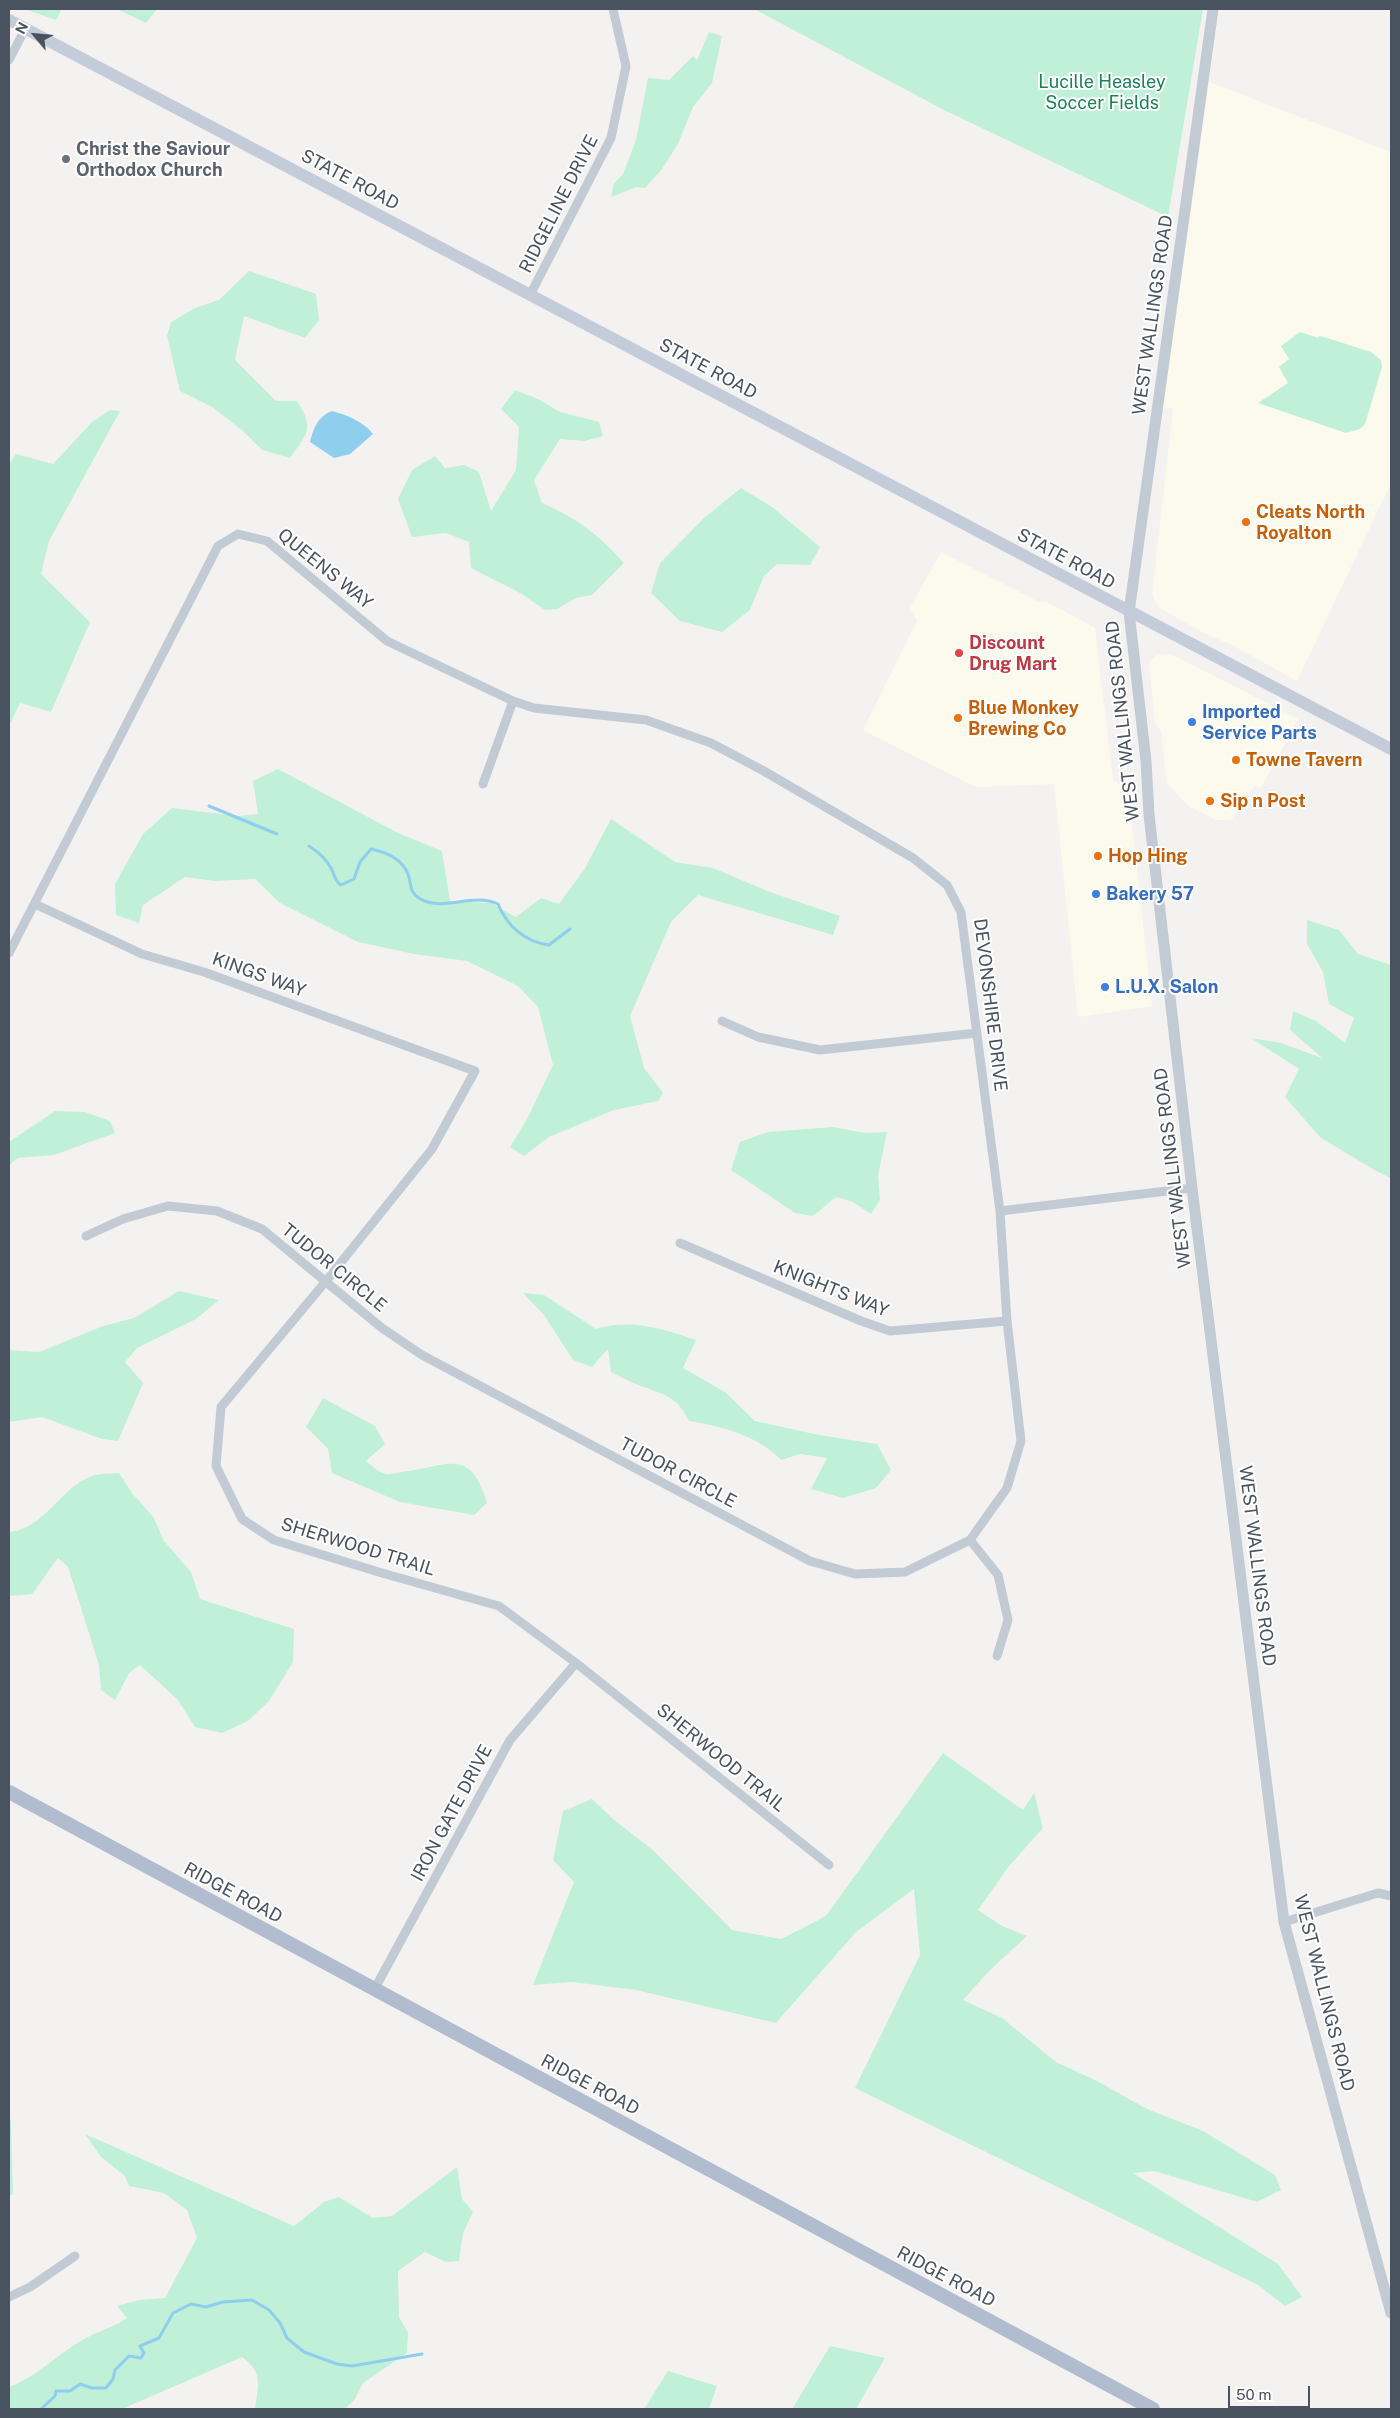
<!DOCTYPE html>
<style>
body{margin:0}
#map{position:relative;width:1400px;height:2418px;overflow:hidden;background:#f4f2f1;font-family:"Public Sans",sans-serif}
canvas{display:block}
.frame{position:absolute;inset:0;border:10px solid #49525f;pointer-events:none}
.north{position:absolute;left:10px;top:10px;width:50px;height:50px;-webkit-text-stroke:4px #fff;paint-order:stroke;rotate:298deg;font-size:14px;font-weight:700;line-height:20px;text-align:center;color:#49525f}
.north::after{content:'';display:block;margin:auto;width:18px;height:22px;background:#49525f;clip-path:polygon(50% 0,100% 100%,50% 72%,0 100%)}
.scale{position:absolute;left:1228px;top:2386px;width:82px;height:22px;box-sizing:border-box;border:2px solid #49525f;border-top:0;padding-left:6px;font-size:15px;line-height:18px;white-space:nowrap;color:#49525f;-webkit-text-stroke:4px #fff;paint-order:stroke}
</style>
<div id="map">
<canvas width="1400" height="2418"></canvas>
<div class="frame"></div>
<div class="north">N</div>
<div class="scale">50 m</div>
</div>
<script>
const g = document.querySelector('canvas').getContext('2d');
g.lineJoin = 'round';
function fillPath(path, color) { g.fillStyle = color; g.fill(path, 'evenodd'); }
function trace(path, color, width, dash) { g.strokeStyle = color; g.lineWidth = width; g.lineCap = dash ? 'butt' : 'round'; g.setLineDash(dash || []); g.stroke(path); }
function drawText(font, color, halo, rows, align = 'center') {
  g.font = font + ' "Public Sans",sans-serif'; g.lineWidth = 4; g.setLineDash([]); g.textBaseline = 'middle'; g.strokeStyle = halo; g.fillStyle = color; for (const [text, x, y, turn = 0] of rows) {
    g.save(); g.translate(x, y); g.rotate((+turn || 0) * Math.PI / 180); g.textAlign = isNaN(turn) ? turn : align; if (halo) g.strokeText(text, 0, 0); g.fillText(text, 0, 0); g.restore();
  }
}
fillPath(new Path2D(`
 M1209 82 1391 152V483L1297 681 1232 645 1204 633 1158 607 1152 593 1173 408 1163 409Z
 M941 552 1037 601 1047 602 1095 628 1113 781 1128 788 1152 1006 1078 1017 1054 784 976 787 863 730 917 621 910 608Z
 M1164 654 1175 656 1298 719 1261 788 1254 786 1231 820H1216L1189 806 1167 783 1161 731 1155 723 1149 663 1155 656Z`), '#fcfaec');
fillPath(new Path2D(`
 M25 9H62L56 20Z
 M117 9H157L146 23Z
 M754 9H1203L1168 217 944 110Z
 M709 32 722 36 712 83 693 107 678 144 662 169 645 188 637 187 611 197 614 183 623 174 636 140 648 78 669 80 693 56 697 60Z
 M249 271 316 294 319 320 305 338 244 316 235 360 276 401H297C315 429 307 434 290 458L262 450 243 431 212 407 180 391 167 336 171 322 195 308 219 300Z
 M1300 332 1318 338 1319 336 1324 337 1371 352 1381 360 1382 367 1365 424 1360 429 1346 433 1258 403 1288 383 1279 367 1289 359 1281 346Z
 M515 390 538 399 560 412 599 422 603 436 584 441 560 439 534 480 542 503C577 518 599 535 624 563L592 595 576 598 557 609 545 610 520 593 471 568 469 542 446 533 412 537 398 499 412 470 435 456 445 468 464 465 479 472 491 511 516 470 519 427 501 409Z
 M110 410 120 411 49 541 41 574 90 622 51 712 20 703 9 726V464L16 454 53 464 92 422Z
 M741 488 772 507 820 547 810 565 777 564 764 576 750 610 722 632 680 621 651 593 660 563 704 518Z
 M278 769 398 833 442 851 450 901 491 903 516 917 541 898 559 904 584 870 611 819 675 862 713 868 770 892 840 916 833 935 698 895 671 922 630 1016 644 1068 663 1093 658 1101 614 1110 549 1137 524 1156 510 1147 526 1121 553 1065 538 1007 518 986 467 961 414 954 358 942 280 903 255 879 215 881 185 877 143 905 139 923 116 915 115 884 143 834 172 808 238 816 258 814 253 781Z
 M1307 920 1339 930 1358 954 1391 965V1178L1376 1171 1321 1138 1285 1097 1299 1069 1251 1038 1281 1043 1322 1058 1290 1030 1293 1011 1316 1021 1345 1043 1354 1018 1329 1004 1323 972 1307 944Z
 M55 1111 85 1112 110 1121 115 1133 54 1155 18 1158 9 1165V1142Z
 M833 1127 865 1133 887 1132 878 1176 880 1200 871 1214 853 1202 836 1197 813 1216 795 1213 731 1170 740 1142 768 1132Z
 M179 1291 219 1300 196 1319 137 1348 125 1362 143 1383 118 1441 102 1439 42 1417 9 1422V1350L39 1352 103 1326 134 1318Z
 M523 1293 544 1295 596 1329C629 1318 664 1329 696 1340L683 1368 725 1392 755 1421 819 1435 877 1444 891 1470 876 1488 843 1498 811 1489 827 1458 800 1454 781 1460C759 1436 721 1426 689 1421 675 1393 662 1395 636 1384 628 1381 619 1376 611 1372L608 1349 592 1367 573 1360 544 1315Z
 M323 1398 375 1426 385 1444 366 1461C371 1465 379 1473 386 1474 390 1475 397 1473 401 1472 445 1468 470 1444 487 1503L474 1515 400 1502 332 1473 328 1449 306 1427Z
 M119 1473 132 1493 154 1518 164 1541 191 1572 200 1599 294 1629 293 1662 269 1701 248 1721 222 1733 195 1727 178 1700 140 1665 129 1673 115 1700 101 1690 99 1665 68 1567 58 1558 32 1594 9 1596V1532C45 1529 60 1487 92 1476 100 1473 111 1474 119 1473Z
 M943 1753 1023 1810 1034 1793 1043 1828 1009 1866 978 1910 1002 1926 1027 1936 990 1970 963 2000 1002 2018 1056 2062 1097 2081 1147 2109 1203 2131 1275 2175 1281 2190 1257 2202 1154 2171 1133 2173 1278 2264 1302 2297 1285 2306 1258 2285 855 2088 920 1955 914 1889 856 1932 776 2023 636 1990 572 1982 533 1985 574 1882 553 1860 563 1811 592 1799 613 1819 654 1851 732 1930 781 1939 826 1916Z
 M9 2118 11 2121 13 2194 9 2196Z
 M85 2134 294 2226 324 2202 339 2197 373 2218 392 2216 457 2167 462 2199 473 2212 463 2233 459 2261 446 2262 425 2252 398 2271 399 2317 408 2333 407 2353 363 2383 355 2399 345 2409H255C258 2386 264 2373 242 2357L122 2409H9V2387C39 2376 60 2351 88 2337 102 2330 114 2327 127 2318L117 2306 139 2300 165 2298 197 2238 187 2210 164 2193 129 2186 125 2176 101 2157Z
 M830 2346 885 2358 856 2409H792Z
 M668 2371 717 2386 709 2409H644Z`), '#c1f0d8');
fillPath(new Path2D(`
 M332 411C347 415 364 422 373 434L350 454 334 458 310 442C313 429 318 416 332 411Z`), '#8fceec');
trace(new Path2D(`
 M209 806 277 834
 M309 846C317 851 326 859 331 868 335 875 334 880 341 885L354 879 360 862 371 849C386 852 402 859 408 874 412 884 408 891 419 898 441 913 472 892 498 904 507 926 525 942 549 945L570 929
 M41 2409 55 2396 56 2391H70L80 2384 92 2388H106L113 2379 115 2370 129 2356 141 2358 144 2353 140 2346 159 2338 173 2313 191 2304 206 2307 223 2302 252 2300 269 2310 280 2323 287 2338 304 2352 337 2364 352 2366 422 2354`), '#8fceec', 3);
trace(new Path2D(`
 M9 60 25 29
 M530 295 611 138 626 66 613 9
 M483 784 513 701
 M35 904 142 954 204 972 475 1071 432 1149 326 1281 221 1407 216 1466 242 1519 274 1540 382 1573 499 1606 576 1663 829 1865
 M9 953 218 546 238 534 267 541 387 641 513 701 534 708 646 720 711 743 762 770 913 858 947 885 961 912 1000 1211 1007 1321 1021 1441 1007 1488 970 1540 905 1572 855 1574 810 1561 422 1355 382 1328 262 1229 217 1211 168 1206 123 1219 86 1236
 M722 1021 758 1037 820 1050 977 1033
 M1000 1211 1192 1188
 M680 1243 861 1321 890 1331 1007 1321
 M970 1540 998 1575 1008 1620 997 1656
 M1284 1922 1378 1893 1391 1896
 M374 1990 510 1740 576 1663
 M9 2297 30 2287 75 2256`), '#c2cad3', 9);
trace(new Path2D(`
 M1213 9 1129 612 1146 761 1149 815 1192 1188 1284 1922 1391 2313`), '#c2cad3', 11);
trace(new Path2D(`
 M9 20 1391 749`), '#c4ccd9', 12);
trace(new Path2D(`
 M9 1792 1153 2409`), '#b1bdcf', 14);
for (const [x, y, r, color] of [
 [66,159,5,"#6b7280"],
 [1246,522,5,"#e8710a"],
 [959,653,5,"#e0444e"],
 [958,718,5,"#e8710a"],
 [1192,722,5,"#3f7fe0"],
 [1236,760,5,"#e8710a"],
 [1210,801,5,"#e8710a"],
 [1098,856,5,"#e8710a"],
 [1096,894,5,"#3f7fe0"],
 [1105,987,5,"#3f7fe0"]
]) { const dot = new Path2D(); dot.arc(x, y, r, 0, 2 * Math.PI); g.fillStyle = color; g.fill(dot); trace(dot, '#fff', 2); }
drawText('18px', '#188259', '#fff', [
 ["Lucille Heasley",1102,82],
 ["Soccer Fields",1102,103]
]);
drawText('bold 18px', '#5b616d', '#fff', [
 ["Christ the Saviour",76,149],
 ["Orthodox Church",76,170]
], 'left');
drawText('18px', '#49525f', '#fff', [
 ["STATE ROAD",350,180,28],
 ["RIDGELINE DRIVE",559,204,-63],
 ["WEST WALLINGS ROAD",1153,315,-82],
 ["STATE ROAD",708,369,28],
 ["STATE ROAD",1066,559,28],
 ["QUEENS WAY",325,569,39],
 ["WEST WALLINGS ROAD",1123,721,-96],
 ["KINGS WAY",259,975,20],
 ["DEVONSHIRE DRIVE",990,1005,83],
 ["WEST WALLINGS ROAD",1173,1168,-97],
 ["TUDOR CIRCLE",334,1268,39],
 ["KNIGHTS WAY",831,1289,22],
 ["TUDOR CIRCLE",678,1473,28],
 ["SHERWOOD TRAIL",358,1547,17],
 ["WEST WALLINGS ROAD",1257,1566,83],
 ["SHERWOOD TRAIL",721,1758,39],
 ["IRON GATE DRIVE",452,1813,-62],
 ["RIDGE ROAD",233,1893,28],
 ["WEST WALLINGS ROAD",1324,1993,76],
 ["RIDGE ROAD",590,2085,28],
 ["RIDGE ROAD",946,2277,28]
]);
drawText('bold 18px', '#c56008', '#fff', [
 ["Cleats North",1256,512],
 ["Royalton",1256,533],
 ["Blue Monkey",968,708],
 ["Brewing Co",968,729],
 ["Towne Tavern",1246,760],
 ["Sip n Post",1220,801],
 ["Hop Hing",1108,856]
], 'left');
drawText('bold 18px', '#be3a42', '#fff', [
 ["Discount",969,643],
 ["Drug Mart",969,664]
], 'left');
drawText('bold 18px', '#366cbe', '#fff', [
 ["Imported",1202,712],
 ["Service Parts",1202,733],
 ["Bakery 57",1106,894],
 ["L.U.X. Salon",1115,987]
], 'left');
</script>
